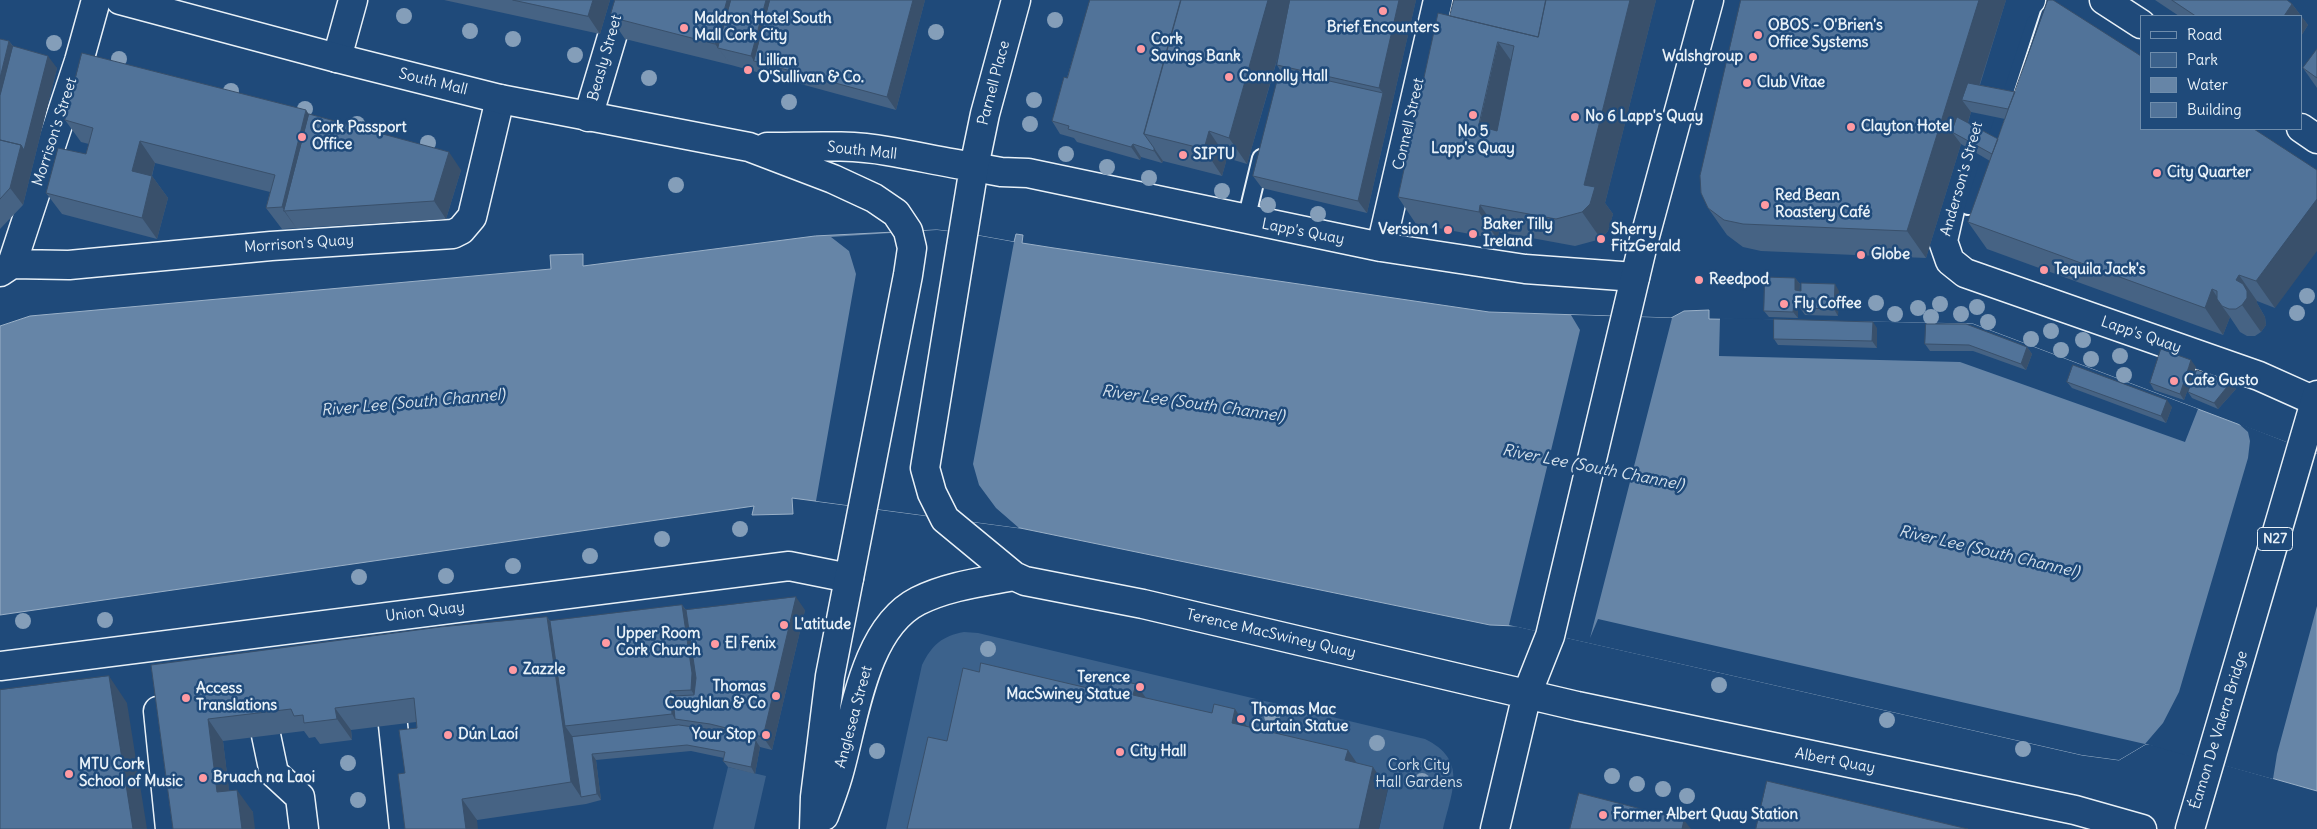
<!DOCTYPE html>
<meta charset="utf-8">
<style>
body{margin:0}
#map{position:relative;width:2317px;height:829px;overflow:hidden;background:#1f4a7a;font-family:Delius,sans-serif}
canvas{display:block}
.legend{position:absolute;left:2140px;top:15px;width:162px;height:115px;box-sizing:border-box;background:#1f4a7a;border:1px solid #6f8dac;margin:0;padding:6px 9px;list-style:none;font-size:15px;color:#e8f1f8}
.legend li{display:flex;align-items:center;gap:10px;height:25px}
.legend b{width:25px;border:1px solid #6f8dac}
</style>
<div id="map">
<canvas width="2317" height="829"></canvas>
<ul class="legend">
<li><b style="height:6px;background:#1f4a7a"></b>Road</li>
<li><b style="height:14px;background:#3c628c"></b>Park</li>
<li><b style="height:14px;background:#6685a7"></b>Water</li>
<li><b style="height:14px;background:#517399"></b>Building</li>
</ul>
</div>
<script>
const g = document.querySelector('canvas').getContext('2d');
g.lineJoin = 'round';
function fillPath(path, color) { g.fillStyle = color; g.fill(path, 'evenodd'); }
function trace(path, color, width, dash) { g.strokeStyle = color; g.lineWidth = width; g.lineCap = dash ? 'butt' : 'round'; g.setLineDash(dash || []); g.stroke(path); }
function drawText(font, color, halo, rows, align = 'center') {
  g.font = font + ' Delius,sans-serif'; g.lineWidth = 5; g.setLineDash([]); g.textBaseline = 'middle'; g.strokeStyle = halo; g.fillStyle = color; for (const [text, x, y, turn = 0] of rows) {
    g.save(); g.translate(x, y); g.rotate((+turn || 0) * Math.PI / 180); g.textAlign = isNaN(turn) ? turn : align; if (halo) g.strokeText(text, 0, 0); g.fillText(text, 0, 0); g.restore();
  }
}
fillPath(new Path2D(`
 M964 632 978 633 1425 739C1468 760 1452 791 1443 829H1379L1388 789 926 829H886L922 665C932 645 942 636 964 632Z
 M728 767 766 776 754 829H713Z`), '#3c628c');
const water = new Path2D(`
 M937 230 964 233 1014 242 1016 234 1023 235 1022 243 1054 248 1489 312 1671 318 1684 311 1709 310V319L1973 324 2317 454V791L2155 745 2146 744 2119 760 2082 755 1516 626 1490 625 1020 528 792 498 793 514 752 515 754 506 0 615V326L30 316 551 269 550 255 583 254V266L815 236Z`);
fillPath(water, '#6685a7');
trace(water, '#9ab0c7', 1);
fillPath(new Path2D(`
 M937 230 964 233 1014 242 973 464 979 485 996 508 1019 528 816 501 856 274 849 251 831 237Z
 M1571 315 1672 318 1590 638 1598 619 2145 744 2163 723 2179 692 2248 458 2250 441 2248 432 2238 423 2317 454V606L2277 754 2273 779 2146 744 2119 760 2082 755 1509 625 1580 330Z
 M1720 318 1973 324 2198 409 2185 442 1960 362 1719 356Z`), '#1f4a7a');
const lane = new Path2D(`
 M1968 206 2035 0
 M1246 220 1261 158`);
const street = new Path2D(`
 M2031 0 2016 9 1952 201 1943 241 1950 261 1965 273 2259 376 2315 401
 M2104 0 2141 24
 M337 58 353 0
 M588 117 623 0
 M2301 128 2317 139
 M974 167 1001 172 1028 173 1381 247 1525 269 1635 277
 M1381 247 1438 0
 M12 264 79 61 96 0
 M0 272 12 264 69 265 271 246 453 234 461 230 472 217 500 99
 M0 666 789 566 849 578
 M158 711 170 829
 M393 725 404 829
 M266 735 274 773 300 797 304 829`);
const secondary = new Path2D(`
 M120 0 337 58 500 99 749 147 833 179 874 198 896 213 908 231 912 248 908 275 830 676 815 797 814 829
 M1016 0 985 114 974 167 925 468 932 493 945 519 1014 576 1025 581 1143 604 1577 706 2075 810 2142 829
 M767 147C806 147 848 144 887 151 916 156 944 162 974 167
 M824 816C829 803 834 790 838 776 854 722 863 629 918 601 948 586 982 582 1014 576
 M1495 829 1527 694 1550 636 1644 240 1709 0`);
const highway = new Path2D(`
 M2190 829 2317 395`);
trace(lane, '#e8f1f8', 20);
trace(street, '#e8f1f8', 31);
trace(secondary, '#e8f1f8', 31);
trace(highway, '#e8f1f8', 31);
trace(lane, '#1f4a7a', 16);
trace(street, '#1f4a7a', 28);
trace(secondary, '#1f4a7a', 28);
trace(highway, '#1f4a7a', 28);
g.fillStyle = '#849eb9';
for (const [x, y] of [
 [404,16],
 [1055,20],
 [470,31],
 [936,32],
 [513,39],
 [54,43],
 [575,55],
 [119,59],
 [649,78],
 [231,91],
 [1034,100],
 [789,102],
 [305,109],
 [357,124],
 [1030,124],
 [428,143],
 [1066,154],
 [1107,167],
 [1149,178],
 [676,185],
 [1222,191],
 [1268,205],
 [1318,214],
 [2307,296],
 [1876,303],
 [1940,304],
 [1977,307],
 [1918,308],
 [2297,313],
 [1895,314],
 [1961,314],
 [1931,317],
 [1988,322],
 [2051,331],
 [2031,339],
 [2083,340],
 [2061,350],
 [2120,356],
 [2091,359],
 [2124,375],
 [740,529],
 [662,539],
 [590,556],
 [513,566],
 [446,576],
 [359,577],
 [105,620],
 [23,621],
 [988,649],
 [1719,685],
 [1272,716],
 [1887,720],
 [1377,743],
 [2023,749],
 [877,751],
 [348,763],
 [1612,776],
 [1422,781],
 [1637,784],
 [1663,789],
 [1687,796],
 [358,800]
]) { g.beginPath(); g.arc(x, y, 8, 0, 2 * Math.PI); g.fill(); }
fillPath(new Path2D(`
 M444 0H610L600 34Z
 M727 0H925L896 110 731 65 625 39 610 17Z
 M1416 0 1367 213 1262 188 1253 176 1280 70 1277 65 1280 50 1247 164 1227 158 1222 176 1163 161 1162 163 1141 157 1140 160 1077 142 1074 138 1060 134 1052 121 1067 78Z
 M1656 0 1605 203 1613 214 1608 231 1601 239 1575 246 1499 232 1497 239 1416 224 1398 197 1450 16Z
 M2006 0 1980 85 2015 92 2254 129 2275 308 2257 301V303L2265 317 2266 325 2261 332 2255 336H2247L2240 332 2230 317 2223 335 1987 249 1968 222 1990 161 1961 144 1926 258 1761 251 1743 247 1727 235 1708 208ZM1971 112 2005 119 1998 139 1968 123Z
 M2155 0H2287L2292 4 2308 25 2301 36V16H2179Z
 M0 39 9 41 13 46 57 68 23 205 0 229Z
 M2317 49V88L2303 68Z
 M309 114 461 170 446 219 282 229 266 208 270 192 155 163 152 176 168 198 157 239 62 214 46 193 86 154 89 144 81 142 65 120Z
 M1795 278 1800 284 1799 291H1839L1838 316 1805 315 1800 308H1798V318L1769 317 1764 311Z
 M1966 324 2027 347 2032 354 2026 370 1973 351H1930L1925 344Z
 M1877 328V348L1778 345 1774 339Z
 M2196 367 2184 400 2154 390 2150 383Z
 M2067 382 2172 407 2166 423 2072 388Z
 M2231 382 2236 389 2218 409 2192 398 2188 392Z
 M682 605 686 610H805L772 750 760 747 755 774 728 767 723 761 724 758 691 751 596 760 601 800 586 804 477 820 405 773 417 728 416 722 351 730 352 740 320 744 315 737 309 738 304 731 223 741 229 791 253 812 173 829 151 665 547 617 550 621Z`), '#466384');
fillPath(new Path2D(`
 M593 0H610L600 34 588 16Z
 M727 0H731L743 18 718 48 731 65 715 44Z
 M766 0H782L754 61 751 56Z
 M913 0H925L896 110 887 97Z
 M1268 0H1294L1247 164 1229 138Z
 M1399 0H1416L1367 213 1358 201 1383 93 1379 88Z
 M1630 0H1656L1605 203 1613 214 1608 231 1601 239 1582 212 1584 185Z
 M1979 0H2006L1974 102 1962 100 1971 112 1963 138 1952 132 1961 144 1926 258 1907 231Z
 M2292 4 2308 25 2301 36V16H2284Z
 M9 41 22 59 0 143V78Z
 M1498 42 1517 69 1498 153 1479 126Z
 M48 56 57 68 23 205 10 188 21 145Z
 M306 110 321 132 284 211 297 229 282 207Z
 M1209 131 1227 158 1222 176 1204 149Z
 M140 141 155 163 147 193 132 171Z
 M1133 144 1141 157 1140 160 1131 147Z
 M1154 148 1163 161 1162 163 1154 151Z
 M449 152 461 170 446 219 434 201Z
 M152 176 168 198 157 239 142 218Z
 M2317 199V251L2275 308 2256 281Z
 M1480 205 1499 232 1497 239 1479 212Z
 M2239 275 2257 301V303L2265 317 2266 325 2261 332 2242 305 2236 280Z
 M1795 278 1800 284 1799 297 1795 290Z
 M1835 284 1839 291 1838 316 1834 309Z
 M2212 289 2223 306 2217 299 2230 317 2223 335 2205 308Z
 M1794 302 1798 308V318L1793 312Z
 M1873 322 1877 328V348L1872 341Z
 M2027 347 2032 354 2026 370 2021 364Z
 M2191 360 2196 367 2184 400 2180 394Z
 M2231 382 2236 389 2218 409 2214 403Z
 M2167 400 2172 407 2166 423 2161 416Z
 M796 597 805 610 772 750 763 737Z
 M682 605 694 622 703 708 691 690Z
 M547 617 562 638 565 726 577 743 581 797 571 782Z
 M109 676 127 703 147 829H133Z
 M1136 684 1151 705 1133 695Z
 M670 691 682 709 675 719 672 714Z
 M335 708 351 730 352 740 337 719Z
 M1235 709 1250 731 1232 723Z
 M208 719 223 741 232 814 217 792Z
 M756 741 760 747 755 774 751 767Z
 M1348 750 1363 772 1345 760Z
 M592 754 596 760 601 800 597 794Z
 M1373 767 1388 789 1379 829H1359Z
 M237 790 253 812 255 829H242Z
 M462 799 477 820 478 829H466Z
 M1684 820 1691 829H1682Z`), '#39506b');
const building = new Path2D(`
 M513 0H593L588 16Z
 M615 0H727L715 44 610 17Z
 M731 0H766L751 56 718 48Z
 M770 0H913L887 97 754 61Z
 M1090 0H1181L1144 134 1154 148V151L1133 144 1131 147 1068 129 1069 126 1052 121 1064 77 1067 78Z
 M1181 0H1268L1229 138 1209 131 1204 149 1144 134Z
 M1290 0H1399L1379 88 1277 65Z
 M1454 0H1546L1538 37 1450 16Z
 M1546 0H1630L1584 185 1595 187 1590 204 1582 212 1556 219 1480 205 1479 212 1398 197 1438 13 1538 37ZM1498 42 1514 46 1497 131 1479 126Z
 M1741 0H1979L1907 231 1743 224 1724 220 1708 208 1701 193 1700 176Z
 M2048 0H2053L2141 56V129H2254L2317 170V199L2256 281 2239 275 2236 280 2243 284 2247 291V298L2242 305 2236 309H2229L2222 306 2217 299V291L2212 289 2205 308 1968 222Z
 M2172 0H2287L2292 4 2284 16H2196Z
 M0 39 9 41 0 78Z
 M13 46 48 56 24 150 21 145 0 140V96Z
 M2317 49V78L2303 68Z
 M82 53 306 110 282 207 266 208 275 175 140 141 132 171 152 176 142 218 46 193 58 148 86 154 93 128 65 120Z
 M1280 70 1383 93 1358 201 1253 176Z
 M1968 83 2015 92 2008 109 1962 100Z
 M309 114 449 152 434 201 284 211Z
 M1957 117 1998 139 1992 154 1952 132Z
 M0 140 21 145 10 188 0 199Z
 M1765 277 1795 278V290L1801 291V283L1835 284 1834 309 1800 308V302H1794L1793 312 1764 311Z
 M1774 319 1873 322 1872 341 1774 339Z
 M1926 324H1966L2027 347 2021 364 1969 345 1925 344Z
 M2161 349 2191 360 2180 394 2150 383Z
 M2073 365 2167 400 2161 416 2067 382Z
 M2197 370 2231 382 2214 403 2188 392Z
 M796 597 763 737 710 724 675 719 673 696 694 695 696 678 686 610Z
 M682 605 692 673 691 690 670 691 672 714 565 726 550 621Z
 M547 617 571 782 462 799 466 829H405L398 774 405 773 399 730 417 728 414 698 335 708 337 719 304 723 303 715 294 716 291 709 208 719 217 792 237 790 242 829H173L151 665 440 627Z
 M981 663 1109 693 1113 679 1136 684 1133 695 1212 713 1214 704 1235 709 1232 723 1348 750 1345 760 1373 767 1359 829H907L928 737 947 741 963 668 979 672Z
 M109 676 133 829H0V690Z
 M679 725 714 730 756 741 751 767 723 761 725 752 687 745 592 754 597 794 581 797 572 737Z
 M1767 781 1968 829H1756Z
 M1579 793 1684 820 1682 829H1570Z`);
fillPath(building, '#517399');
trace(building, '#39506b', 1);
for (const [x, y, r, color] of [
 [1383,11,5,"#ff9aa2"],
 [684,28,5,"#ff9aa2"],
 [1758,35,5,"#ff9aa2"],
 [1141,49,5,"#ff9aa2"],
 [1753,57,5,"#ff9aa2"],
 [748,70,5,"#ff9aa2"],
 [1229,77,5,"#ff9aa2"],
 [1747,83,5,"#ff9aa2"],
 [1473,115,5,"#ff9aa2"],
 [1575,117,5,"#ff9aa2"],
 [1851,127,5,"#ff9aa2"],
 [302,137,5,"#ff9aa2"],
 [1183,155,5,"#ff9aa2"],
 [2157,173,5,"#ff9aa2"],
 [1765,205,5,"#ff9aa2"],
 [1448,230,5,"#ff9aa2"],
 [1473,234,5,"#ff9aa2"],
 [1601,239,5,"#ff9aa2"],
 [1861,255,5,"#ff9aa2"],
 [2044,270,5,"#ff9aa2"],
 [1699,280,5,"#ff9aa2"],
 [1784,304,5,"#ff9aa2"],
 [2174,381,5,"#ff9aa2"],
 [784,625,5,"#ff9aa2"],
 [606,643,5,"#ff9aa2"],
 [715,644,5,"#ff9aa2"],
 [513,670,5,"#ff9aa2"],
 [1140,687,5,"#ff9aa2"],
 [776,696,5,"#ff9aa2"],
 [186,698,5,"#ff9aa2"],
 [1241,719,5,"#ff9aa2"],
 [448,735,5,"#ff9aa2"],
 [766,735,5,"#ff9aa2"],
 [1120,752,5,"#ff9aa2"],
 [69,774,5,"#ff9aa2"],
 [203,778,5,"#ff9aa2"],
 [1603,815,5,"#ff9aa2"]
]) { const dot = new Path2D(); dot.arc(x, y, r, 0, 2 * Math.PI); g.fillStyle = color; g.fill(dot); trace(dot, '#1f4a7a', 2); }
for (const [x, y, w] of [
 [2275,539,35]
]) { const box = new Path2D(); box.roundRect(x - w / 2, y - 11.5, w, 23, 4); g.fillStyle = '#1f4a7a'; g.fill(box); trace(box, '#e8f1f8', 1); }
drawText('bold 14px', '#e8f1f8', null, [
 ["N27",2275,539]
]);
drawText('bold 15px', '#e8f1f8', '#1f4a7a', [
 ["Maldron Hotel South",694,19],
 ["Mall Cork City",694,36],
 ["OBOS - O'Brien's",1768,26],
 ["Office Systems",1768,43],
 ["Brief Encounters",1383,28,"center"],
 ["Cork",1151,40],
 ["Savings Bank",1151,57],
 ["Walshgroup",1743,57,"right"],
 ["Lillian",758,61],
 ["O'Sullivan & Co.",758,78],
 ["Connolly Hall",1239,77],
 ["Club Vitae",1757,83],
 ["No 6 Lapp's Quay",1585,117],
 ["Clayton Hotel",1861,127],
 ["Cork Passport",312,128],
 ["Office",312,145],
 ["No 5",1473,132,"center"],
 ["Lapp's Quay",1473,149,"center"],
 ["SIPTU",1193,155],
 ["City Quarter",2167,173],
 ["Red Bean",1775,196],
 ["Roastery Café",1775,213],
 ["Baker Tilly",1483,225],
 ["Ireland",1483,242],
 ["Version 1",1438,230,"right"],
 ["Sherry",1611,230],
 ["FitzGerald",1611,247],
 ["Globe",1871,255],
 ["Tequila Jack's",2054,270],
 ["Reedpod",1709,280],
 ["Fly Coffee",1794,304],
 ["Cafe Gusto",2184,381],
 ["L'atitude",794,625],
 ["Upper Room",616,634],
 ["Cork Church",616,651],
 ["El Fenix",725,644],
 ["Zazzle",523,670],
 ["Terence",1130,678,"right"],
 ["MacSwiney Statue",1130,695,"right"],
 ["Thomas",766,687,"right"],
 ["Coughlan & Co",766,704,"right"],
 ["Access",196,689],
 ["Translations",196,706],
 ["Thomas Mac",1251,710],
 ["Curtain Statue",1251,727],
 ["Dún Laoí",458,735],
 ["Your Stop",756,735,"right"],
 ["City Hall",1130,752],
 ["MTU Cork",79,765],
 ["School of Music",79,782],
 ["Bruach na Laoi",213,778],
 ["Former Albert Quay Station",1613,815]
], 'left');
drawText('15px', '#e8f1f8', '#1f4a7a', [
 ["Beasly Street",605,58,-74],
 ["South Mall",433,82,14],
 ["Parnell Place",994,83,-75],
 ["Connell Street",1409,124,-77],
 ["Morrison's Street",55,132,-72],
 ["South Mall",862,151,6],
 ["Anderson's Street",1962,179,-74],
 ["Lapp's Quay",1303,232,11],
 ["Morrison's Quay",299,244,-4],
 ["Lapp's Quay",2141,335,19],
 ["Union Quay",425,612,-7],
 ["Terence MacSwiney Quay",1271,634,13],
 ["Anglesea Street",854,717,-75],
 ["Éamon De Valera Bridge",2219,730,-73],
 ["Albert Quay",1835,761,11]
]);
drawText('15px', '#d7e3ed', '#1f4a7a', [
 ["Cork City",1419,766],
 ["Hall Gardens",1419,783]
]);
drawText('italic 16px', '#d4e1ec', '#1f4a7a', [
 ["River Lee (South Channel)",413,403,-5],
 ["River Lee (South Channel)",1193,404,8],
 ["River Lee (South Channel)",1593,468,11],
 ["River Lee (South Channel)",1989,552,13]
]);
</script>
